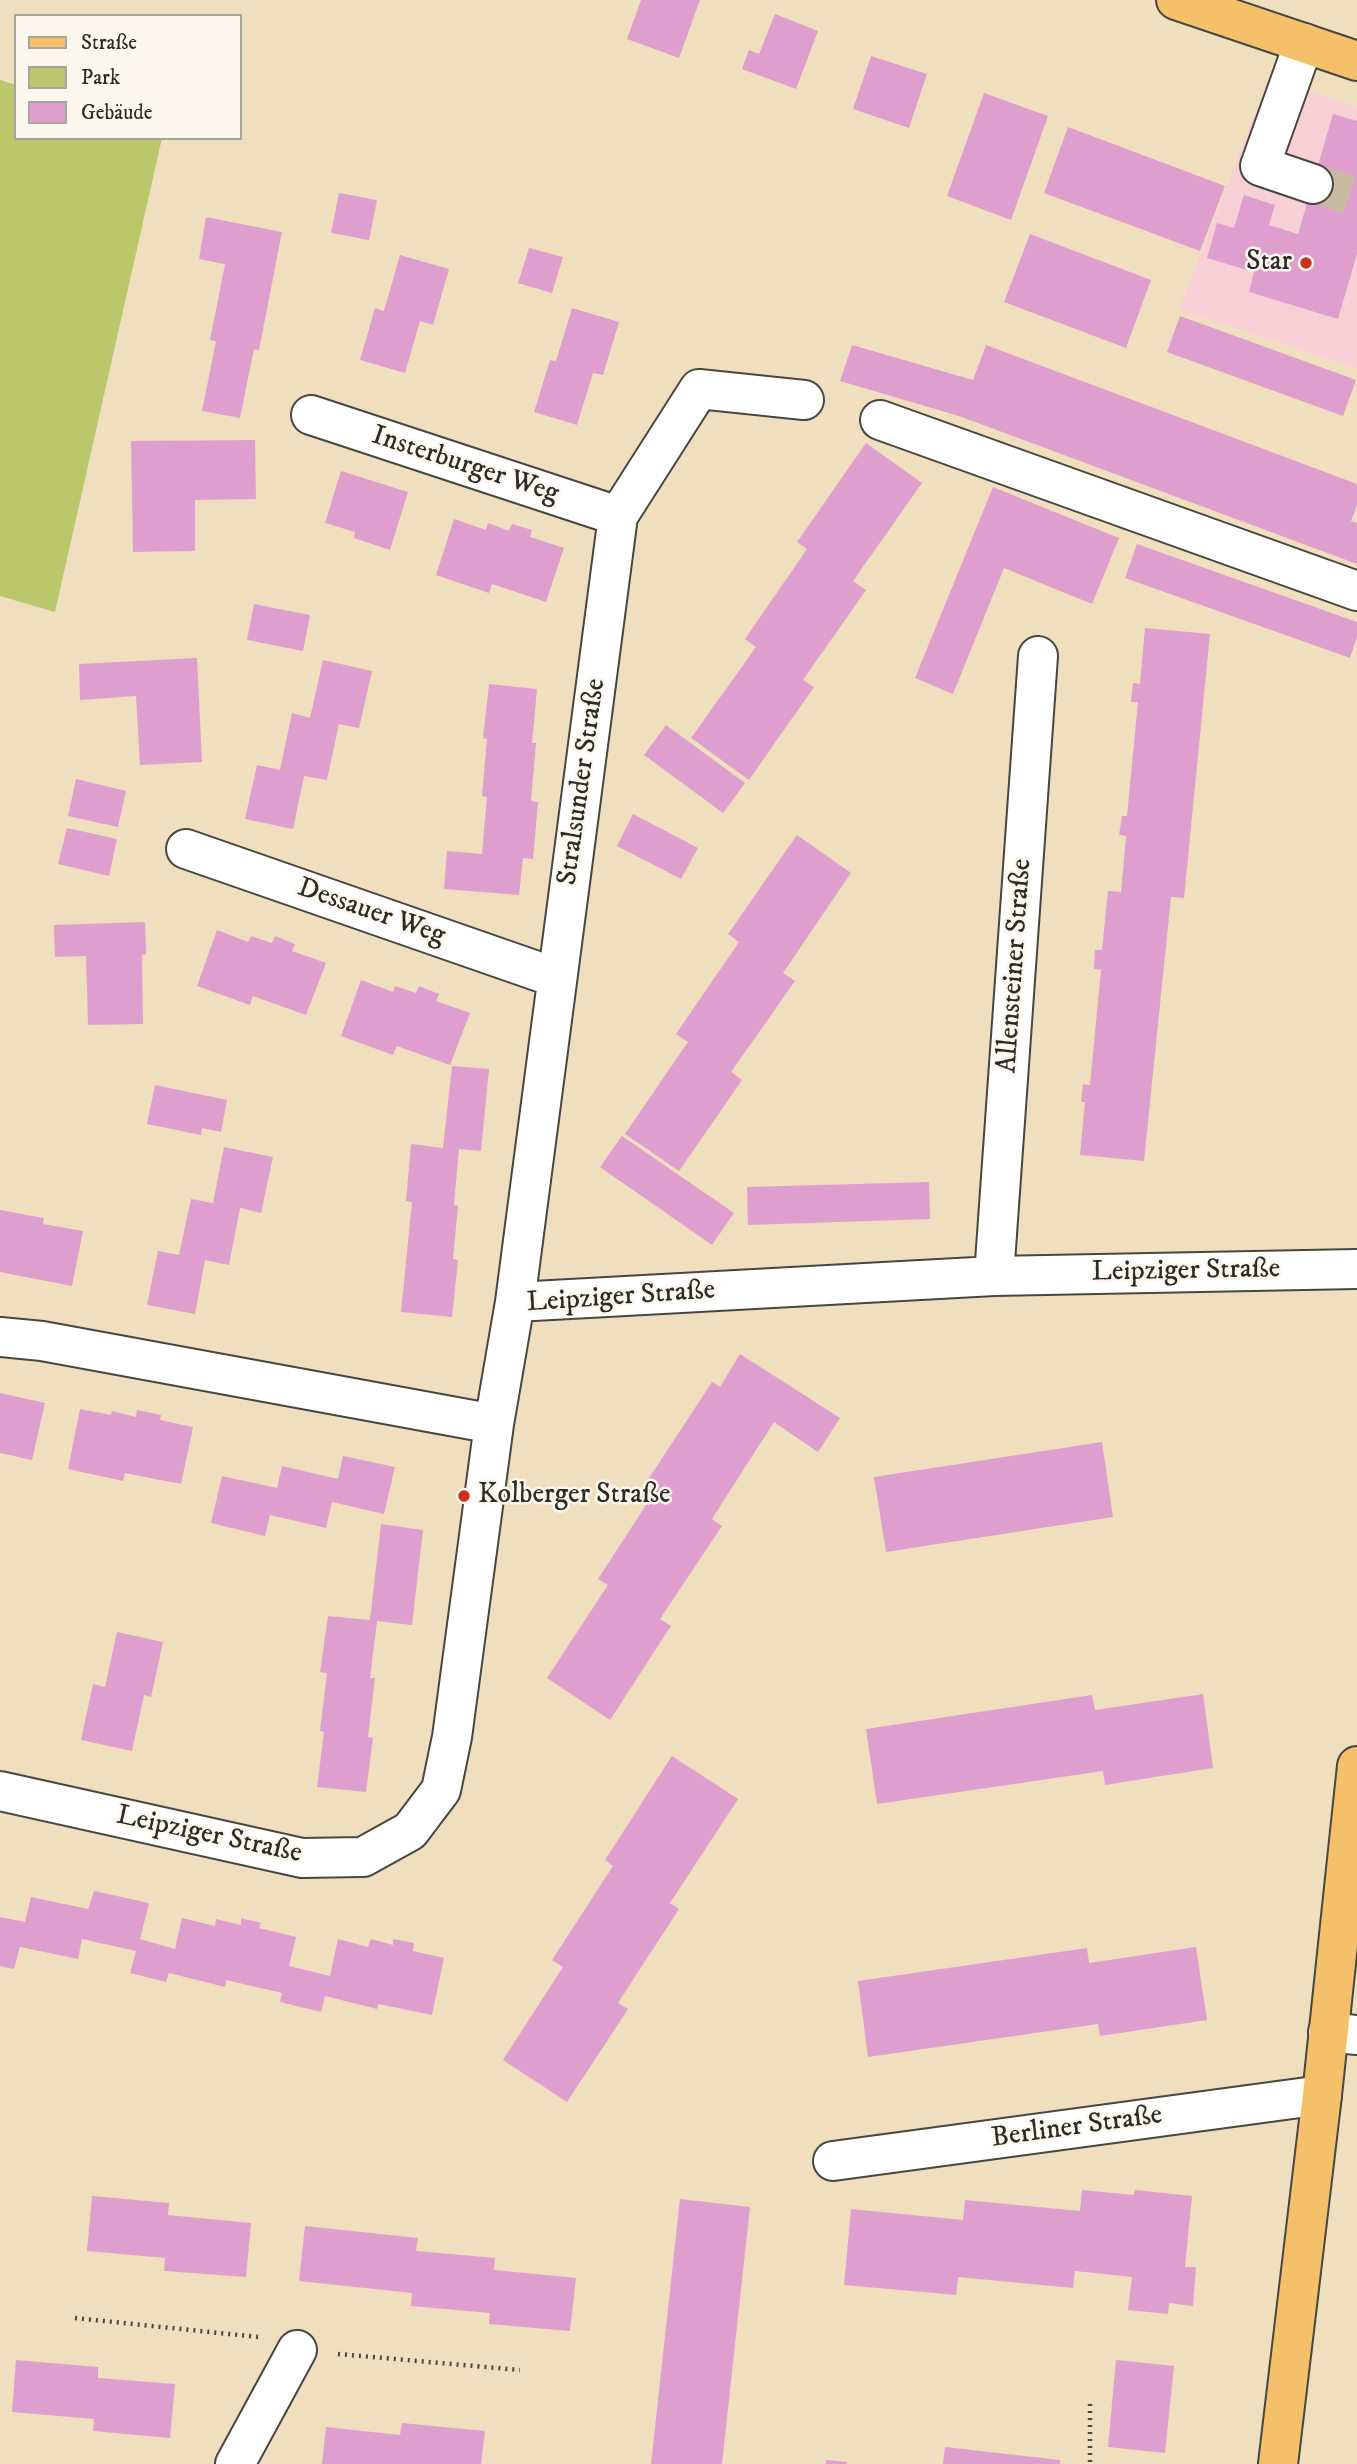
<!DOCTYPE html>
<meta charset="utf-8">
<style>
body{margin:0}
#map{position:relative;width:1357px;height:2464px;overflow:hidden;background:#efdfbf;font-family:"IM FELL DW Pica",serif}
canvas{display:block}
.legend{position:absolute;left:14px;top:14px;width:228px;height:126px;box-sizing:border-box;background:#fbf7ec;border:2px solid #a8a59f;margin:0;padding:9px 12px;list-style:none;font-size:21px;color:#2b2b2b}
.legend li{display:flex;align-items:center;gap:14px;height:35px}
.legend b{width:35px;border:2px solid #a8a59f}
</style>
<div id="map">
<canvas width="1357" height="2464"></canvas>
<ul class="legend">
<li><b style="height:9px;background:#f4c16a"></b>Straße</li>
<li><b style="height:19px;background:#bac86b"></b>Park</li>
<li><b style="height:19px;background:#df9fce"></b>Gebäude</li>
</ul>
</div>
<script>
const g = document.querySelector('canvas').getContext('2d');
g.lineJoin = 'round';
function fillPath(path, color) { g.fillStyle = color; g.fill(path, 'evenodd'); }
function trace(path, color, width, dash) { g.strokeStyle = color; g.lineWidth = width; g.lineCap = dash ? 'butt' : 'round'; g.setLineDash(dash || []); g.stroke(path); }
function drawText(font, color, halo, rows, align = 'center') {
  g.font = font + ' "IM FELL DW Pica",serif'; g.lineWidth = 5; g.setLineDash([]); g.textBaseline = 'middle'; g.strokeStyle = halo; g.fillStyle = color; for (const [text, x, y, turn = 0] of rows) {
    g.save(); g.translate(x, y); g.rotate((+turn || 0) * Math.PI / 180); g.textAlign = isNaN(turn) ? turn : align; if (halo) g.strokeText(text, 0, 0); g.fillText(text, 0, 0); g.restore();
  }
}
fillPath(new Path2D(`
 M1269 78 1357 107V369L1179 310Z`), '#f7cfd4');
fillPath(new Path2D(`
 M0 80 16 85V138H162L55 612 0 596Z`), '#bac86b');
fillPath(new Path2D(`
 M641 0H700L679 58 627 39Z
 M775 14 818 31 796 89 742 69 749 50 759 54Z
 M871 56 927 74 909 128 853 109Z
 M984 93 1048 116 1011 220 947 196Z
 M1333 114 1357 121V254L1338 319 1249 292 1254 272 1207 258 1217 223 1234 228 1244 195 1275 205 1269 225 1298 234Z
 M1068 127 1225 186 1200 251 1044 193Z
 M339 193 377 200 369 240 331 233Z
 M206 217 282 232 259 350 254 349 240 418 202 411 216 341 210 340 225 264 199 259Z
 M1030 234 1151 280 1126 348 1004 302Z
 M529 248 563 257 552 293 518 283Z
 M400 255 449 269 433 325 420 321 405 373 360 360 375 308 384 311Z
 M572 308 619 322 603 375 593 373 577 425 534 412 550 360 556 361Z
 M1180 316 1356 380 1343 416 1167 352Z
 M852 345 973 380 986 345 1357 484V506L1351 521 1357 523V564L959 416 840 381Z
 M255 440 256 499 195 500V551L133 552 131 441Z
 M866 443 922 483 853 581 866 590 803 680 814 687 749 780 691 738 756 647 745 639 807 549 797 542Z
 M341 471 408 492 390 550 354 538 355 532 325 523Z
 M993 487 1119 538 1092 604 1004 568 953 694 915 678Z
 M454 519 486 530 488 523 509 531 512 524 532 530 530 537 564 548 546 602 492 584 489 593 436 575Z
 M1137 544 1357 622V637L1350 658 1125 578Z
 M254 604 310 615 303 651 247 640Z
 M1145 628 1210 634 1184 898 1171 897 1144 1161 1080 1155 1085 1102H1081L1083 1084 1090 1085 1101 970 1094 969 1095 950H1102L1108 891 1121 892 1126 836 1119 835 1122 816H1127L1138 702H1131L1132 691 1133 683 1140 684Z
 M197 658 202 762 140 765 136 696 80 700 79 664Z
 M323 660 372 671 359 728 339 724 327 780 304 776 293 829 245 819 257 765 280 770 292 713 310 718Z
 M489 684 537 689 532 743H536L531 801 538 802 533 859 523 858 519 895 444 889 447 851 482 854 487 797 482 796 487 739 483 738Z
 M666 725 745 783 723 813 644 755Z
 M76 779 126 791 118 827 68 816Z
 M633 814 698 848 681 879 617 846Z
 M67 828 117 839 109 876 58 864Z
 M797 835 851 873 783 973 795 981 731 1072 742 1080 679 1171 625 1134 688 1042 676 1034 739 942 728 934Z
 M145 922 146 954 142 955 143 1024 88 1025 86 956 55 957 54 925Z
 M217 930 248 942 251 936 272 943 275 936 295 944 292 951 326 963 306 1015 253 996 250 1005 197 986Z
 M361 980 393 992 395 986 416 993 419 986 439 994 436 1001 470 1013 450 1065 397 1046 393 1055 341 1036Z
 M452 1066 489 1069 481 1151 459 1149 454 1205 458 1206 453 1259 458 1260 452 1317 401 1312 412 1202 406 1201 411 1144 443 1148Z
 M155 1085 227 1100 221 1132 202 1128 201 1135 147 1124Z
 M622 1136 734 1213 712 1245 600 1167Z
 M224 1147 273 1157 261 1213 240 1208 229 1265 205 1260 195 1314 147 1305 158 1251 179 1255 191 1199 213 1203Z
 M929 1182 930 1219 748 1225 747 1187Z
 M0 1210 44 1218 43 1224 83 1231 72 1286 0 1272Z
 M740 1354 840 1418 818 1452 774 1422 712 1519 722 1526 660 1619 671 1626 610 1720 547 1678 608 1585 598 1579 659 1485 649 1478 712 1382 720 1387Z
 M0 1393 45 1403 32 1460 0 1453Z
 M80 1409 111 1415 112 1411 136 1417 137 1410 161 1415 160 1420 193 1427 181 1484 125 1473 123 1481 68 1469Z
 M1102 1442 1113 1517 886 1552 874 1477Z
 M343 1456 395 1467 384 1514 332 1502 326 1528 270 1515 265 1536 211 1523 222 1476 277 1488 282 1466 338 1479Z
 M381 1524 423 1530 412 1625 377 1621 370 1678H375L368 1737 373 1738 366 1792 317 1787 324 1732 320 1731 327 1673 320 1672 328 1616 370 1620Z
 M117 1632 163 1642 151 1697 144 1695 132 1751 81 1740 93 1684 105 1687Z
 M1203 1694 1213 1768 1105 1785 1103 1771 877 1804 866 1729 1092 1695 1095 1710Z
 M672 1756 738 1799 670 1903 679 1909 618 2003 628 2009 567 2102 503 2060 563 1967 552 1960 613 1866 605 1860Z
 M94 1891 149 1903 140 1939 175 1949 182 1918 215 1926 216 1919 241 1925V1918L261 1923 259 1928 296 1937 289 1966 330 1976 338 1939 368 1947 371 1939 393 1945V1939L414 1943 413 1951 444 1958 432 2015 378 2004 377 2009 325 1996 321 2012 280 2002 282 1993 226 1980 225 1987 169 1973 166 1982 130 1973 136 1951 82 1939 78 1959 20 1947 14 1969 0 1966V1917L25 1922 31 1897 88 1909Z
 M1196 1947 1207 2020 1100 2036 1098 2024 868 2057 858 1981 1087 1948 1089 1963Z
 M1082 2190 1134 2195 1135 2190 1192 2196 1185 2267H1196L1193 2306 1169 2303 1168 2314 1128 2310 1132 2277 1075 2271 1073 2288 958 2277 956 2295 844 2285 851 2209 963 2220 965 2200 1080 2211Z
 M92 2196 169 2203 168 2215 251 2223 246 2277 164 2271 165 2258 87 2251Z
 M680 2199 750 2207 722 2464H651Z
 M305 2226 418 2238 416 2251 495 2258 494 2270 576 2278 570 2331 489 2324 490 2313 411 2306 412 2293 299 2281Z
 M16 2360 98 2367V2378L175 2384 170 2438 93 2431 94 2419 12 2412Z
 M1116 2360 1174 2366 1165 2453 1108 2447Z
 M402 2423 485 2431 481 2464H322L326 2427 400 2435Z
 M945 2447 1060 2460V2464H943Z
 M826 2460 847 2462V2464H826Z`), '#df9fce');
trace(new Path2D(`
 M1313 184 1357 197`), '#c8bba1', 38, [38, 19]);
const minor = new Path2D(`
 M1304 43 1260 166 1313 184
 M311 415 618 516
 M880 420 1357 591
 M186 849 557 978
 M994 1276 1038 656
 M515 1302 618 516 699 389 804 400
 M0 1337 42 1341 494 1424
 M0 1791 302 1858 363 1857 410 1831 441 1790 452 1737 494 1424 515 1302 994 1276 1357 1269
 M1328 2032 1357 2035
 M833 2161 1322 2095
 M235 2464 297 2350`);
const major = new Path2D(`
 M1176 0 1357 61
 M1278 2464 1322 2095 1357 1766`);
trace(minor, '#484641', 42);
trace(major, '#484641', 42);
trace(new Path2D(`
 M75 2318 258 2337
 M338 2354 520 2370
 M1090 2404V2464`), '#484641', 4.5, [2, 5]);
trace(minor, '#fff', 38);
trace(major, '#f4c16a', 38);
for (const [x, y, r, color] of [
 [1306,263,7,"#c8321e"],
 [464,1496,7,"#c8321e"]
]) { const dot = new Path2D(); dot.arc(x, y, r, 0, 2 * Math.PI); g.fillStyle = color; g.fill(dot); trace(dot, '#fbf7ec', 2.5); }
drawText('28px', '#2b2b2b', '#fbf7ec', [
 ["Star",1292,263],
 ["Kolberger Straße",478,1496,"left"]
], 'right');
drawText('28px', '#2b2b2b', '#fbf7ec', [
 ["Insterburger Weg",465,466,18],
 ["Stralsunder Straße",583,782,-82],
 ["Dessauer Weg",371,913,19],
 ["Allensteiner Straße",1016,966,-86],
 ["Leipziger Straße",1186,1272,-1],
 ["Leipziger Straße",621,1298,-4],
 ["Leipziger Straße",209,1836,12],
 ["Berliner Straße",1077,2128,-8]
]);
</script>
